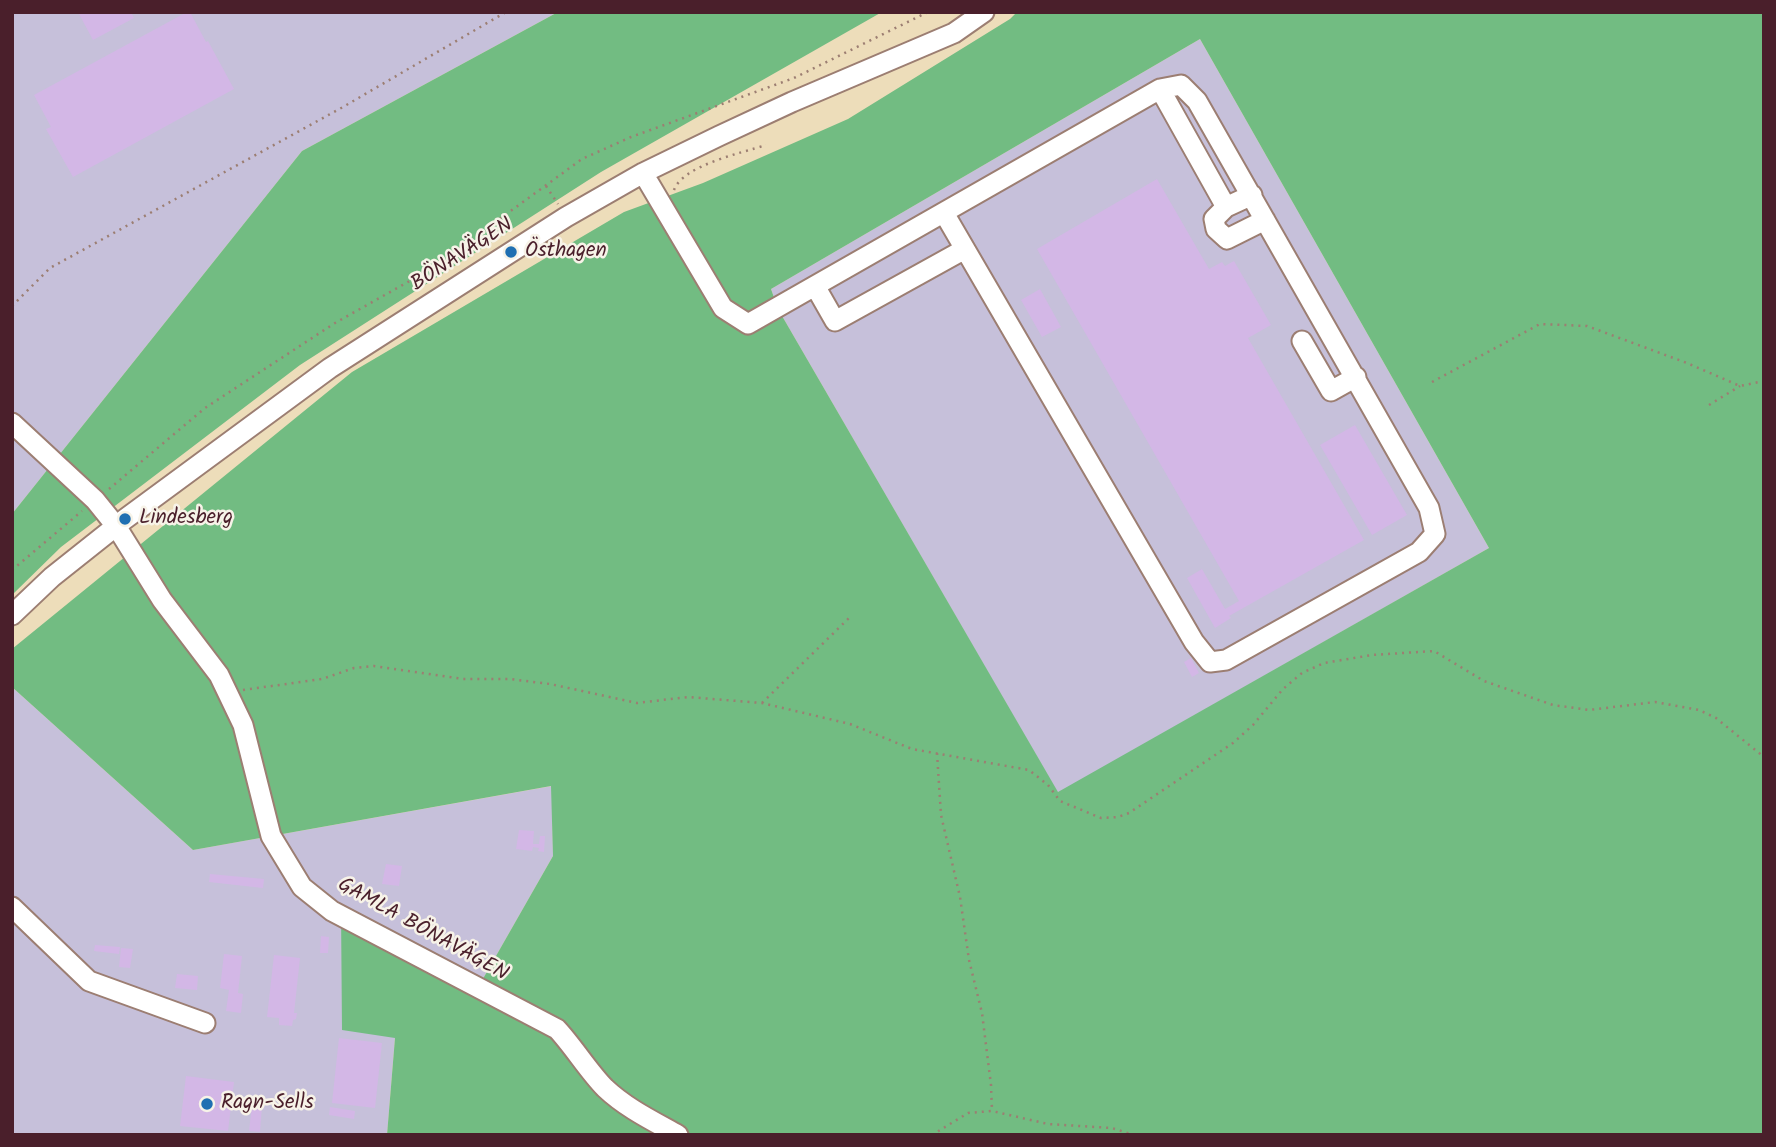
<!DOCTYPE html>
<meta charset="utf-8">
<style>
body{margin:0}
#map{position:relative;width:1776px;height:1147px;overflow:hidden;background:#edddba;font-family:Kalam,sans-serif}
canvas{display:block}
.frame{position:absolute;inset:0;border:14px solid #4a1f2b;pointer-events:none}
</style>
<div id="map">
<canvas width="1776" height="1147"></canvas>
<div class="frame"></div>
</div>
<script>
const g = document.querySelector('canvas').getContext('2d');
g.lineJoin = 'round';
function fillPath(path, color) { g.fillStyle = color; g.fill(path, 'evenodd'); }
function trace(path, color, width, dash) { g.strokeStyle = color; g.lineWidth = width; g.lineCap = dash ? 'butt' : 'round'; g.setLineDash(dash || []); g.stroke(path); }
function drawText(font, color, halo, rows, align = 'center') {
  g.font = font + ' Kalam,sans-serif'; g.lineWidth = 5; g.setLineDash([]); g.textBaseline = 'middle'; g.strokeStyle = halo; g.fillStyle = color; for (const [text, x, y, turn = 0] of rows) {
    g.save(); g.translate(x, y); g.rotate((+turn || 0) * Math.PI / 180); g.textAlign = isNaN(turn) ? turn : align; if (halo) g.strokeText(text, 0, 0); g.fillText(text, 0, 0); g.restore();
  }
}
fillPath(new Path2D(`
 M12 12H558L302 151 12 514Z
 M1200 39 1489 548 1058 793 778 309 771 289Z
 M12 687 193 850 552 786 553 856 480 984 395 1038 387 1135H12Z`), '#c6c0da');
fillPath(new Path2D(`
 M558 12H882L601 172 300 365 61 547 12 595V514L302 151Z
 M1017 12H1764V1135H387L395 1038 342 1030 341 909 480 984 553 856 551 786 193 850 12 687V649L352 372 624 212 703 183 848 119 1010 19ZM1200 39 1489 548 1058 792 778 309 771 289Z`), '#72bc82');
fillPath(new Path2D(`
 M78 12H131L134 18 93 40Z
 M187 12H190L206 42 208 41 234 89 73 177 46 129 51 127 34 95Z
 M1157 179 1209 269 1222 262 1225 266 1234 261 1271 325 1248 338 1364 540 1229 616 1231 618 1215 628 1187 578 1202 569 1225 609 1239 601 1037 249Z
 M1040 289 1061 327 1042 337 1021 300Z
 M1355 425 1407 515 1372 535 1320 445Z
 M1191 658 1199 673 1192 677 1184 662Z
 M519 830 534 831 533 844H539L540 836H545L544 852 538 851 539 848 533 847 532 851 516 849Z
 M386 864 402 866 399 886 382 884Z
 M210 874 264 879 263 888 209 882Z
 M321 936 329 937 328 953H320Z
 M95 945 120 947 119 954 94 951Z
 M121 948 133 949 130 968 119 967Z
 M224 954 242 956 238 993 243 994 241 1013 226 1011 229 990 220 988Z
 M274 955 300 958 294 1013H297L296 1019 293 1020 292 1026 279 1025V1018L267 1017Z
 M177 974 198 976 197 990 175 988Z
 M339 1038 382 1043 375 1108 332 1103Z
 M186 1076 234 1082 228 1131 180 1126Z
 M252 1105 262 1106 260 1132 249 1131Z
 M330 1107 355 1111 354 1119 329 1115Z`), '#d3b7e6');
const minor = new Path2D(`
 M1160 89 1226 207 1252 195
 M643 173 723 308 748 324 1160 89 1181 85 1197 101 1429 508 1435 534 1419 552 1226 660 1210 662 1194 642 944 213
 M1226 207 1214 219 1216 229 1227 239 1265 220
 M815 286 835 321 965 249
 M1302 341 1331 391 1356 377
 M12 423 95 500 116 526 162 600 219 675 243 725 271 836 302 887 332 911 557 1029C573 1046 589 1072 605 1088 626 1108 653 1121 678 1135
 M12 615 52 577 125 519 330 368 566 217 643 173 719 136 792 102 954 33 984 12
 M12 907 89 981 205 1023`);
trace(minor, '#9c7e72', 23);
trace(new Path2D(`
 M546 186 558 204
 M674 190C683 165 742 153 766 145
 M12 306 50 268 343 107 506 12
 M1432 382 1540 324 1587 326 1687 363 1740 386 1764 381
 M1709 405 1740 386
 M109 489 205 408 335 323 431 269 582 159 631 137 794 78 928 12
 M12 570 82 511
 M243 690 322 679 354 668 374 666 463 679H510L550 684 637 703 688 697 762 703 850 724 912 749 1029 770 1048 785 1060 801 1101 818 1118 817 1129 813 1233 743 1253 725 1283 689 1302 673 1324 663 1372 655 1434 651 1484 681 1553 705 1589 710 1655 702 1699 710 1716 718 1764 757
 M762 703 849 618
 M937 753 941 815 960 897 969 960 982 1013 991 1085 992 1111
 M932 1135 968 1113 992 1111 1048 1124 1112 1128 1134 1135`), '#9c7e72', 2.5, [2, 5]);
trace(minor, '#fff', 19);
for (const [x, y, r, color] of [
 [511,252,7,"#1f6fb2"],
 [125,519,7,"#1f6fb2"],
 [207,1104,7,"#1f6fb2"]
]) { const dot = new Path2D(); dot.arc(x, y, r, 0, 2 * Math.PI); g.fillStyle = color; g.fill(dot); trace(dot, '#f7f3e8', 2.5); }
drawText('21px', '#4a1f2b', '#f7f3e8', [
 ["Östhagen",525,252],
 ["Lindesberg",139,519],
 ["Ragn-Sells",221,1104]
], 'left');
drawText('21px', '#4a1f2b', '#f7f3e8', [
 ["BÖNAVÄGEN",463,256,-33],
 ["GAMLA BÖNAVÄGEN",422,931,29]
]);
</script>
